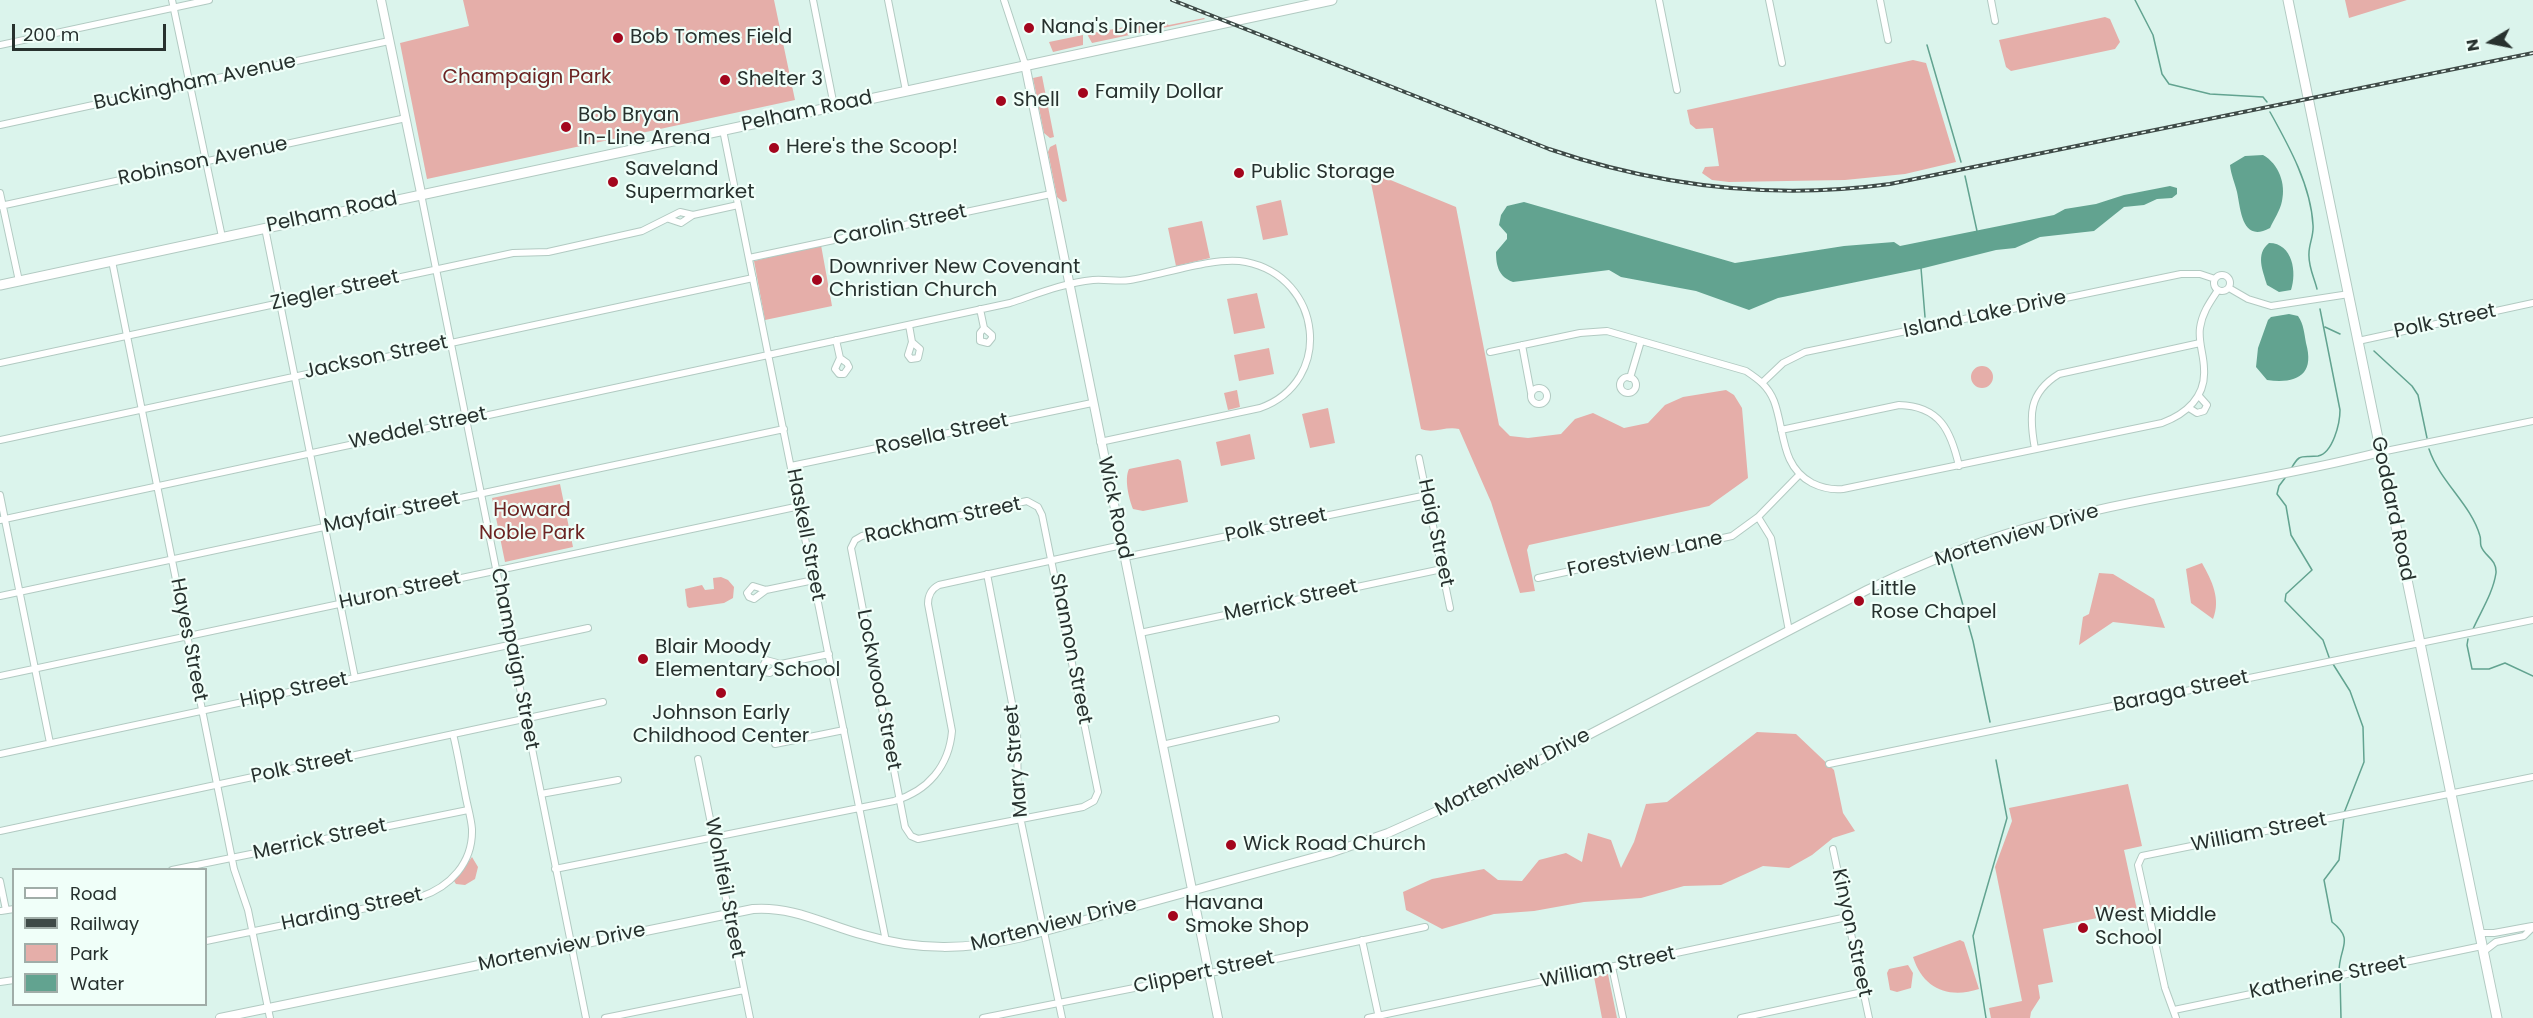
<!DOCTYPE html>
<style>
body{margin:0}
#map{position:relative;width:2533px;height:1018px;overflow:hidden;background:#dbf4ec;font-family:Poppins,sans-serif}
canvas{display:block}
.legend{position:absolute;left:12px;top:868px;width:195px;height:138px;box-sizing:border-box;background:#f0fff9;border:2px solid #a0ada8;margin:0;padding:8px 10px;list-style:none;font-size:18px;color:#27312e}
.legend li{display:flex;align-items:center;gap:12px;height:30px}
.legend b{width:30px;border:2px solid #a0ada8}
.north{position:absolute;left:2461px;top:12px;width:60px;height:60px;-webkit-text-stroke:4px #f0fff9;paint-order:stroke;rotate:260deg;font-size:16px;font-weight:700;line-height:24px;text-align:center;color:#27312e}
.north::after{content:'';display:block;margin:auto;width:21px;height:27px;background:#27312e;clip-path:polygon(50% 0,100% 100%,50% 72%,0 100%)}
.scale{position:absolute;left:12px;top:24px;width:154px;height:27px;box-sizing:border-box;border:3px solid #27312e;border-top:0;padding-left:8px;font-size:18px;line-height:21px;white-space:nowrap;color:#27312e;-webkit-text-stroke:4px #f0fff9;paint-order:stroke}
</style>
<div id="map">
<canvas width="2533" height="1018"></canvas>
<ul class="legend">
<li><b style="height:8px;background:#fff"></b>Road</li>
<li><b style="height:8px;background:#3e4a47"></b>Railway</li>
<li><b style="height:16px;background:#e5aea9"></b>Park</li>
<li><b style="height:16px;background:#62a390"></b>Water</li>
</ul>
<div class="north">N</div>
<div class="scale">200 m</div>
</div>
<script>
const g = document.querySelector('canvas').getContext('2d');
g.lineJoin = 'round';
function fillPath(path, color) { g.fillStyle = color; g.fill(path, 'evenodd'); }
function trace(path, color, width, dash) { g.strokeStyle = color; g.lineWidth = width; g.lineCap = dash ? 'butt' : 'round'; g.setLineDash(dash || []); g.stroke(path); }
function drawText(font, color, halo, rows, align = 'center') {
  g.font = font + ' Poppins,sans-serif'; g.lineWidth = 4.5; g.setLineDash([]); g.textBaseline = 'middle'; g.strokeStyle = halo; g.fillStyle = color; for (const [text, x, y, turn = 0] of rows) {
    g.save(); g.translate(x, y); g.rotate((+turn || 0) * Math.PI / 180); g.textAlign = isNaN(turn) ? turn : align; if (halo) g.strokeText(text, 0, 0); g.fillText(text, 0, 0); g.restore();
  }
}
fillPath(new Path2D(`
 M463 0H774L795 100 427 179 400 43 469 26Z
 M2345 0H2407L2349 18Z
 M2105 17 2110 19 2120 42 2115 49 2011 71 2006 67 1999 40Z
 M1204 18 1205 19 1092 43 1087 34 1157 21 1169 25Z
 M1083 35V45L1053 52 1049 42Z
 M1913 60 1926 63 1956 162 1905 174 1845 180 1729 182 1712 180 1702 173 1705 167 1719 166 1713 128 1696 129 1690 124 1687 110Z
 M1042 76 1054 137 1050 138 1044 133 1033 78Z
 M1056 144 1067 201 1063 202 1057 197 1048 152 1050 147Z
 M1371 172 1456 207 1499 425 1510 436 1528 438 1561 434 1575 419 1593 413 1624 428 1648 423 1665 405 1683 397 1726 390 1734 395 1742 408 1748 478 1709 506 1529 545 1527 550 1535 591 1520 593 1491 502 1459 429C1445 426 1434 434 1421 429L1369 173Z
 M1281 200 1288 235 1263 240 1256 206Z
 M1202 221 1210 258 1176 266 1168 228Z
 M821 245 832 306 765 320 754 261Z
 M1257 293 1265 328 1234 334 1227 299Z
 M1269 348 1274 374 1239 381 1234 355Z
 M1971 377a11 11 0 1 1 22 0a11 11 0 1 1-22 0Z
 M1237 390 1240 407 1228 410 1224 393Z
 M1328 408 1335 443 1310 448 1302 414Z
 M1250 434 1255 459 1221 466 1216 442Z
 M1178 459 1181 461 1188 502 1143 511 1133 509C1129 499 1124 479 1129 469Z
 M560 484 573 547 505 562 492 498Z
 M2202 563C2212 581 2221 599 2213 619L2191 603 2186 569Z
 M2099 573 2113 574 2154 599 2165 628 2113 622 2079 645 2083 617 2089 614Z
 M721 577 728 580 734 587 733 598 724 603 689 608 687 606 685 589 702 585 705 590 714 589 713 578Z
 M1757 732 1796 734 1834 770 1843 813 1855 831 1833 838 1812 855 1789 868 1763 866 1721 885 1684 886 1641 898 1584 902 1534 911 1494 914 1442 929 1406 910 1403 892 1432 879 1484 869 1498 880 1522 881 1539 860 1566 853 1582 862 1588 833 1611 840 1621 868 1634 842 1646 804 1667 802Z
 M2128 784 2142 846 2124 850 2137 910 2043 929 2053 982 2038 985 2040 998 2031 1012 2030 1018H1991L1989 1008 2022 1001 1995 867 2012 821 2009 808Z
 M472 857 478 867 475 879 465 885 456 884 454 881Z
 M1960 940 1964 942 1979 989C1949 999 1923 989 1913 957Z
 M1908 965 1913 973 1911 988 1897 992 1890 990 1887 973 1889 969Z
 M1608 974 1617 1018H1602L1594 977Z`), '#e5aea9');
fillPath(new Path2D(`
 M2263 155C2279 164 2286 184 2282 201 2280 211 2274 219 2270 228 2242 243 2241 211 2237 192 2235 183 2231 175 2230 165L2245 156Z
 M2170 186 2177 188V194L2172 198 2157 199 2144 205 2124 207 2094 231 2040 237 2015 248 1996 250 1920 269 1778 298 1749 310 1696 291 1621 277 1609 270 1513 282C1499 277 1496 266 1496 252L1507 239V234L1499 225 1501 215 1507 206 1524 202 1735 263 1844 246 1894 242 1900 246 2054 215 2065 209 2096 204 2124 195Z
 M2269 243C2293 243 2297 273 2291 290L2279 292 2267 285C2263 271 2255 254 2269 243Z
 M2289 314 2298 316C2304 325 2304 333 2306 343 2315 375 2297 384 2267 380L2256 367 2258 348 2268 320 2271 317Z`), '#62a390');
trace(new Path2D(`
 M2135 0 2153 35 2162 74 2169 84 2210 94 2263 97 2267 102
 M1927 45 1961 162
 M2270 112C2289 146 2311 186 2313 225 2314 235 2309 244 2309 253 2308 266 2314 277 2317 289
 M1965 176 1977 231 1976 232
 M1921 268 1925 317
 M2325 327 2340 334
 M2374 351 2412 386 2418 395 2427 438
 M2429 449C2440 482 2471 504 2480 536 2481 539 2480 543 2481 546 2484 556 2497 559 2496 573 2493 593 2481 611 2473 629
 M2291 469C2300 452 2302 458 2318 456 2333 453 2340 423 2340 410L2320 309
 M2285 478 2279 486 2277 494 2286 506 2291 535 2312 570 2286 594 2285 601 2323 640 2330 660
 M1950 559 1973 641 1990 722
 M2468 639 2467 645 2472 669H2489L2505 663 2533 676
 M2333 664 2350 691 2363 727 2364 762 2344 813
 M2339 972C2339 947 2355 940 2332 922L2324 880 2339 860 2344 817
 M2340 977 2341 1018
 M1986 1018 1973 936 2007 818 1996 760`), '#62a390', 1.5);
const minor = new Path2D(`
 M172 0 222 237
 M813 0 834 106
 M888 0 906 91
 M1004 0 1025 64
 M1659 0 1677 90
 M1769 0 1782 63
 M1880 0 1888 40
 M1991 0 1995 21
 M0 45 209 0
 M0 125 389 41
 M723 130 886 941
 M0 193 19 281
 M421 194 586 1018
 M0 206 406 118
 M669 219 681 223 693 215 738 205
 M265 228 355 678
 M749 258 1051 194
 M112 261 234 869 248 910 270 1018
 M2214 283a8 8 0 1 1 16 0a8 8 0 1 1-16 0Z
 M2229 288 2248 299 2271 306 2349 294
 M980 309 984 328 980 333V341L988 343 992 338V335L984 328
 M909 325 912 342 908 355 911 359 918 358 920 349 912 342
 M836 340 840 358
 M2358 341 2533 303
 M1522 345 1531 393
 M1490 352 1580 333 1607 331 1746 371C1758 379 1768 386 1774 401 1785 430 1780 466 1812 483 1822 488 1832 490 1843 489L2162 423C2186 414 2206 397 2204 369 2204 355 2198 342 2200 328 2202 313 2210 302 2218 290
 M840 358 847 363 849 367 844 374H839L835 369Z
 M0 363 513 253 548 252 642 231 680 212 693 215
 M1620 385a8 8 0 1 1 16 0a8 8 0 1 1-16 0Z
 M1630 378 1641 341
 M1763 382 1783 363 1805 352 2181 274H2200L2215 279
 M1531 396a8 8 0 1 1 16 0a8 8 0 1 1-16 0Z
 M2189 408 2197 413 2204 411 2207 405 2199 396
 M1781 430 1899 405C1940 406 1951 431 1959 466
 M0 440 753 278
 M2035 449C2029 416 2028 393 2059 374L2200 343
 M2381 452 2533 421
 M1419 458 1450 608
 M791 466 1092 403
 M0 495 50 743
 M1027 501 1038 507 1042 515 1098 792 1094 801 1083 807 918 839 911 836 905 827 851 548 855 540 862 536Z
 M1758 517 1771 538 1789 631
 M0 520 1010 303C1037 294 1064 283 1093 280 1106 279 1118 282 1130 280 1163 275 1214 256 1246 262 1322 277 1335 381 1260 408L1100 442
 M1125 557 1427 495
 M987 574 1017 729 1018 807 1062 1018
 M1538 578 1732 536 1758 517 1799 475
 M766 590 754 599 749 597 747 593 753 586 766 590 814 580
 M0 596 784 429
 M1140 633 1442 569
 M781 664 770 673 764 672 762 668 766 660 781 664 829 654
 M0 676 800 506
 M775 744 844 730
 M1162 745 1276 719
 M0 754 588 628
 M698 759 750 1018
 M1829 764 2533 620
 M541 794 618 780
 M0 831 603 702
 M1833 849 1869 1018
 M555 869 894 801C928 791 949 766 952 731L928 604C928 595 931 589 939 585L1122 545
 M172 870 468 810
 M0 881 6 910
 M1 911 14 909
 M2479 933H2494L2532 926
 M1362 940 1379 1018
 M206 941 420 897C450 887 473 863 472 829 471 817 467 805 465 793 461 774 458 754 453 734
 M2483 952 2496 942 2524 936 2533 927
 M1612 967 1623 1018
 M0 982 14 980
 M2174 1010 2482 946
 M605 1018 744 990
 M983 1018 1215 972 1425 927
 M1368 1018 1847 917
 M1741 1018 1863 992
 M2176 1018 2165 988 2138 865 2142 856 2533 777`);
const tertiary = new Path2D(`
 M381 0 421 193
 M1025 64 1218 1018
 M220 1018 753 909C794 906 826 925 864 935 918 951 968 950 1023 937L1330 853 1388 833 1475 794 1867 590C1912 568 1958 549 2006 534 2128 496 2257 484 2381 452`);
const secondary = new Path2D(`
 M2288 0 2497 1018
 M0 285 1332 0`);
trace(minor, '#b2cac2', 8);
trace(tertiary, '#b2cac2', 10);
trace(secondary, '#b2cac2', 11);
trace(minor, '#fff', 6);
trace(tertiary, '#fff', 8);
trace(secondary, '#fff', 9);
const rail = new Path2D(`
 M1172 0 1549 149C1660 187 1773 200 1890 184L2533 53`);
trace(rail, '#3e4a47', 4);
trace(rail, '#f0fff9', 1.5, [4.5]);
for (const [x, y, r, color] of [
 [1029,28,6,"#a3061d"],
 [618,38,6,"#a3061d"],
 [725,80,6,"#a3061d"],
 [1083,93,6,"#a3061d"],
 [1001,101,6,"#a3061d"],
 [566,127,6,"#a3061d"],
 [774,148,6,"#a3061d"],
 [1239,173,6,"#a3061d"],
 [613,182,6,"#a3061d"],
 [817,280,6,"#a3061d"],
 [1859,601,6,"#a3061d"],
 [643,659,6,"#a3061d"],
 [721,693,6,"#a3061d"],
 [1231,845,6,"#a3061d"],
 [1173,916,6,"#a3061d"],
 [2083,928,6,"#a3061d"]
]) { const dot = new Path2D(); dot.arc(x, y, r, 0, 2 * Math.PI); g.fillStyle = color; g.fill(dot); trace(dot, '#f0fff9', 2); }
drawText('20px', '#27312e', '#f0fff9', [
 ["Nana's Diner",1041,28],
 ["Bob Tomes Field",630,38],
 ["Shelter 3",737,80],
 ["Family Dollar",1095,93],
 ["Shell",1013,101],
 ["Bob Bryan",578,116],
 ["In-Line Arena",578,139],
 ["Here's the Scoop!",786,148],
 ["Saveland",625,170],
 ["Supermarket",625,193],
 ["Public Storage",1251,173],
 ["Downriver New Covenant",829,268],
 ["Christian Church",829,291],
 ["Little",1871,590],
 ["Rose Chapel",1871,613],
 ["Blair Moody",655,648],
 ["Elementary School",655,671],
 ["Johnson Early",721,714,"center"],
 ["Childhood Center",721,737,"center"],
 ["Wick Road Church",1243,845],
 ["Havana",1185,904],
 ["Smoke Shop",1185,927],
 ["West Middle",2095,916],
 ["School",2095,939]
], 'left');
drawText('20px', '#6c2423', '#f0fff9', [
 ["Champaign Park",527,78],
 ["Howard",532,511],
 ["Noble Park",532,534]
]);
drawText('20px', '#27312e', '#f0fff9', [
 ["Buckingham Avenue",195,83,-12],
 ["Pelham Road",807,112,-12],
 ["Robinson Avenue",203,162,-12],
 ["Pelham Road",332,213,-12],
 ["Carolin Street",900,226,-12],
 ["Ziegler Street",335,291,-12],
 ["Island Lake Drive",1985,315,-12],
 ["Polk Street",2445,322,-12],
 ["Jackson Street",376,358,-12],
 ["Weddel Street",418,429,-12],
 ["Rosella Street",942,435,-12],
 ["Wick Road",1114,508,78],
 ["Goddard Road",2392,509,78],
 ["Mayfair Street",392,513,-12],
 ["Rackham Street",943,521,-12],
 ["Polk Street",1276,526,-12],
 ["Haig Street",1435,533,78],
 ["Haskell Street",805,535,79],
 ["Mortenview Drive",2017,536,-17],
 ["Forestview Lane",1645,555,-12],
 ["Huron Street",400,591,-12],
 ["Merrick Street",1291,601,-12],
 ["Hayes Street",188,640,79],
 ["Shannon Street",1070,649,79],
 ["Champaign Street",514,659,79],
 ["Lockwood Street",878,690,79],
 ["Hipp Street",294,691,-12],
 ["Baraga Street",2181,692,-12],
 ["Mary Street",1017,761,-95],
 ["Polk Street",302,767,-12],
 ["Mortenview Drive",1513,773,-27],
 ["William Street",2259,833,-11],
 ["Merrick Street",320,840,-12],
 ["Wohlfeil Street",724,888,79],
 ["Harding Street",352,910,-12],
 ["Mortenview Drive",1054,925,-14],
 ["Kinyon Street",1851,933,78],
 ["Mortenview Drive",562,948,-12],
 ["William Street",1608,968,-12],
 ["Clippert Street",1204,973,-12],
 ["Katherine Street",2328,978,-11]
]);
</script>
